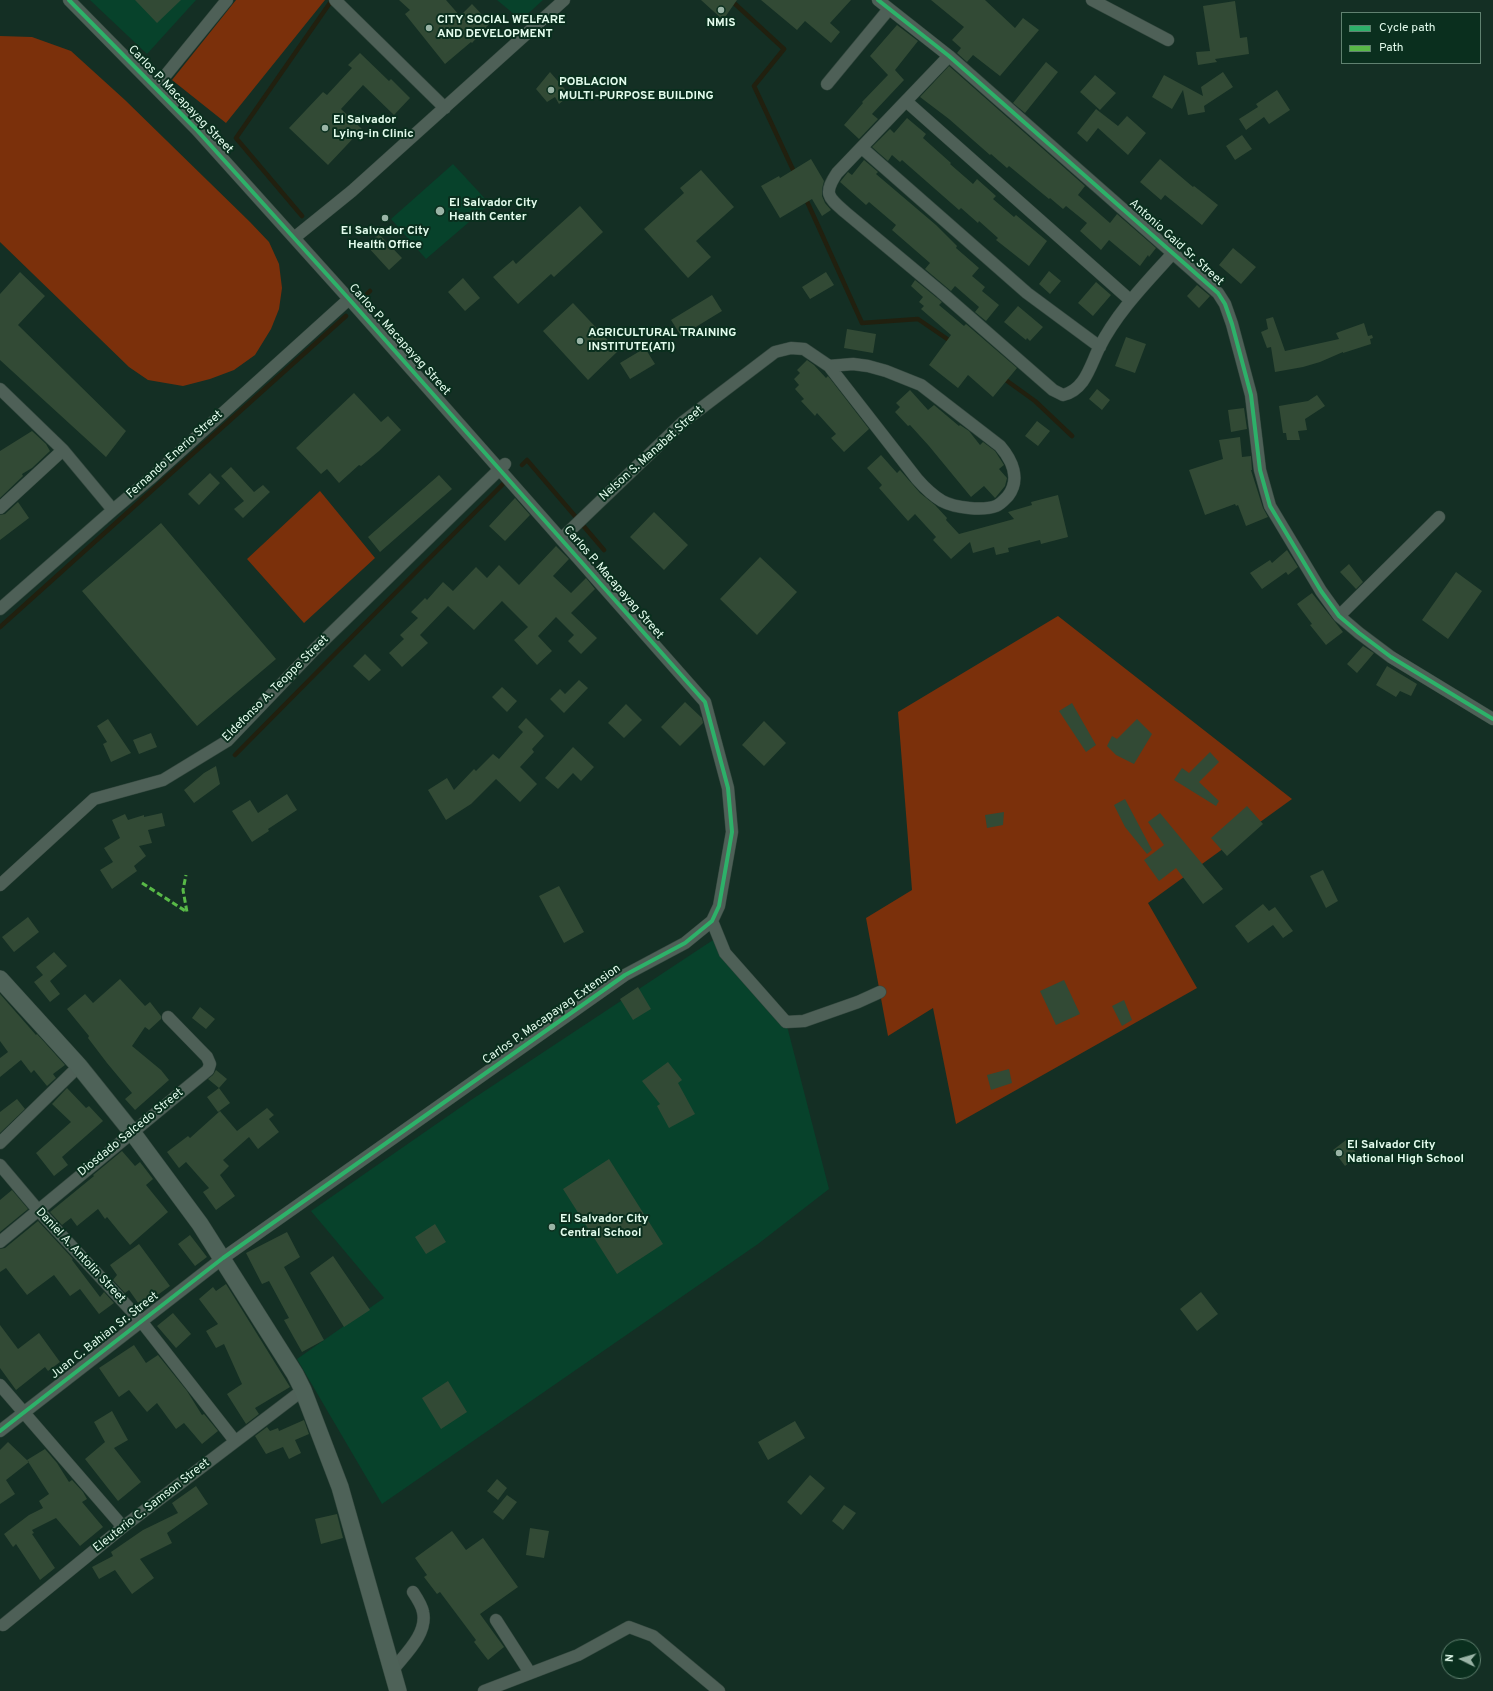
<!DOCTYPE html>
<style>
body{margin:0}
#map{position:relative;width:1493px;height:1691px;overflow:hidden;background:#142f24;font-family:Overpass,sans-serif}
canvas{display:block}
.legend{position:absolute;left:1341px;top:12px;width:140px;height:52px;box-sizing:border-box;background:#0a2f1e;border:1px solid #608170;margin:0;padding:5px 7px;list-style:none;font-size:12px;color:#e2fbec}
.legend li{display:flex;align-items:center;gap:8px;height:20px}
.legend b{width:20px;border:1px solid #608170}
.north{position:absolute;left:1441px;top:1639px;width:40px;height:40px;box-sizing:border-box;background:#0a2f1e;border:1px solid #608170;border-radius:50%;rotate:275deg;font-size:11px;font-weight:700;line-height:16px;text-align:center;color:#e2fbec}
.north::after{content:'';display:block;margin:auto;width:14px;height:18px;background:#9ab4a6;clip-path:polygon(50% 0,100% 100%,50% 72%,0 100%)}
</style>
<div id="map">
<canvas width="1493" height="1691"></canvas>
<ul class="legend">
<li><b style="height:5px;background:#2db169"></b>Cycle path</li>
<li><b style="height:5px;background:#58b947"></b>Path</li>
</ul>
<div class="north">N</div>
</div>
<script>
const g = document.querySelector('canvas').getContext('2d');
g.lineJoin = 'round';
function fillPath(path, color) { g.fillStyle = color; g.fill(path, 'evenodd'); }
function trace(path, color, width, dash) { g.strokeStyle = color; g.lineWidth = width; g.lineCap = dash ? 'butt' : 'round'; g.setLineDash(dash || []); g.stroke(path); }
function drawText(font, color, halo, rows, align = 'center') {
  g.font = font + ' Overpass,sans-serif'; g.lineWidth = 4; g.setLineDash([]); g.textBaseline = 'middle'; g.strokeStyle = halo; g.fillStyle = color; for (const [text, x, y, turn = 0] of rows) {
    g.save(); g.translate(x, y); g.rotate((+turn || 0) * Math.PI / 180); g.textAlign = isNaN(turn) ? turn : align; if (halo) g.strokeText(text, 0, 0); g.fillText(text, 0, 0); g.restore();
  }
}
fillPath(new Path2D(`
 M90 0H196L147 54Z
 M497 0H543L521 20Z
 M453 164 490 204 426 259 391 219Z
 M713 940 786 1022 829 1189 758 1244 382 1504 297 1359 384 1298 311 1211 471 1100Z`), '#07422b');
fillPath(new Path2D(`
 M236 0H325L226 123 172 80Z
 M0 36 32 37 71 51 125 100 250 222 269 242 279 264 282 288 279 309 271 329 255 355 234 370 210 379 183 386 148 380 129 367 0 242Z
 M320 491 375 558 304 623 247 559Z
 M1058 616 1292 799 1148 903 1197 988 956 1124 933 1008 888 1036 866 918 912 890 898 712Z`), '#7b300b');
trace(new Path2D(`
 M734 3 784 49 754 86 795 174
 M805 197 862 323 918 319 953 343
 M302 216 236 138 332 0
 M366 295 370 291
 M1003 378 1035 401 1072 436
 M522 465 527 460 604 550
 M0 627 346 316
 M235 755 503 484`), '#21200f', 4.5);
fillPath(new Path2D(`
 M135 0H181L157 23Z
 M399 0H446L460 16 472 4 490 23 472 43 471 42 445 64 405 14 410 10Z
 M701 0H737L723 20Z
 M761 0H851L830 23 840 32 831 43 805 21 797 30Z
 M931 0H985L1015 28 1023 18 1039 30 1000 76 973 55 967 62 957 53 961 48 952 40 964 27Z
 M1235 1 1240 38 1247 37 1249 54 1215 59 1217 62 1198 65 1196 52 1210 51 1203 6Z
 M897 25 918 41 895 70 904 80 872 114 878 119 859 139 844 125 863 103 862 102 888 75 870 56Z
 M360 53 389 81 391 79 410 98 394 115 363 85 341 109 362 129 328 165 289 128 323 92 327 95 352 68 348 65Z
 M1046 62 1058 72 1025 113 1013 103Z
 M949 66 1085 186 1078 195 1110 223 1117 214 1156 248 1149 257 1148 255 1140 266 1109 240 1101 250 1080 231 1087 223 1066 206 1063 209 1050 198 1049 199 1009 166 1007 168 991 154 990 155 949 119 920 97Z
 M550 72 570 95 559 104 555 97 547 102 536 89Z
 M1223 72 1233 87 1204 106 1205 112 1188 115 1183 90 1172 109 1152 97 1164 75 1203 96 1201 87Z
 M1095 75 1116 93 1100 110 1080 92Z
 M1277 90 1290 110 1269 124 1264 117 1246 130 1239 119 1258 107 1256 104Z
 M1096 109 1118 126 1127 116 1146 133 1128 155 1098 128 1087 142 1077 133Z
 M907 118 926 134 923 138 951 163 950 164 973 184 977 179 996 196 993 199 1014 217 1016 215 1047 241 1029 266 996 240 998 238 979 221 978 223 961 208 959 210 902 160 900 162 892 155 888 161 872 147 890 129 894 133Z
 M1242 135 1252 149 1235 160 1226 146Z
 M811 159 824 181 822 189V196L825 203 831 210 822 216 812 199 780 218 761 186 779 176 780 178Z
 M1160 159 1193 187 1194 186 1218 205 1202 225 1165 195 1161 200 1140 182Z
 M864 160 878 172 876 174 936 225 957 246 956 248 979 268 972 276 985 287 982 291 999 305 986 321 975 312 979 307 955 286 951 291 925 269 930 263 892 230 896 225 869 202 866 205 840 182 848 172 852 175Z
 M701 170 734 207 696 241 711 257 688 278 644 229 684 193 680 188Z
 M580 206 603 232 554 277 551 274 518 304 493 277 513 260 516 264Z
 M379 234 402 258 389 270 367 246Z
 M1233 248 1256 267 1241 284 1219 265Z
 M1049 271 1061 281 1050 294 1039 284Z
 M20 272 45 296 18 325 126 431 106 457 0 360V294Z
 M826 272 834 285 810 299 802 287Z
 M463 278 480 298 465 311 448 292Z
 M915 280 942 302 939 305 964 326 966 324 1017 368 993 397 968 375 958 388 929 365 951 335 921 309 924 306 919 302 923 297 911 286Z
 M1096 282 1111 295 1093 316 1078 303Z
 M1197 285 1210 296 1199 308 1187 296Z
 M712 295 722 311 681 336 671 320Z
 M573 303 618 351 588 380 543 331Z
 M1018 306 1043 327 1030 341 1027 338 1026 340 1004 322Z
 M1273 317 1285 351 1339 339 1336 333 1364 323 1368 336 1372 335 1373 338 1370 339 1371 344 1343 353V352L1320 362 1303 367 1275 372 1271 347 1267 348 1261 332 1268 329 1266 319Z
 M847 329 876 334 873 353 844 348Z
 M1126 337 1146 344 1135 373 1115 366Z
 M645 348 655 364 630 379 620 363Z
 M807 360 814 365 826 378 828 376 869 429 844 452 831 438 836 434 817 413 815 416 801 401 804 399 795 389 799 385 794 379 800 373 797 370Z
 M1097 389 1110 400 1102 410 1089 399Z
 M910 390 928 410 934 405 959 426 960 425 969 431 980 445 983 442 995 451 1004 465 999 469 1007 478 1005 486 996 497 995 498 984 486 971 497 929 446 910 425 908 426 895 412 900 407 896 403Z
 M354 393 381 422 388 416 401 430 379 451 361 466 359 465 339 483 327 469 321 474 296 448Z
 M1317 395 1325 406 1305 419 1307 430 1298 431 1300 440H1287L1286 433H1283L1279 406 1308 401Z
 M1244 408 1247 429 1231 432 1228 410Z
 M1037 421 1050 431 1038 446 1025 436Z
 M32 431 46 444 50 451 32 468 22 474 23 476 0 498V451Z
 M1240 437 1242 457 1251 456 1252 470H1251L1263 508 1268 517 1246 526 1238 505 1236 506 1235 504 1205 515 1189 470 1223 459 1219 440Z
 M881 455 897 473 900 470 920 493 935 505 947 518 946 520 959 534 1014 519 1008 512 1032 505 1031 502 1058 495 1068 537 1041 544 1040 540 1008 548 1009 552 996 555 994 547 973 553 970 542 951 559 933 540 936 537 915 514 908 521 879 488 882 485 867 468Z
 M231 467 254 492 263 485 270 492 243 518 234 509 244 501 221 476Z
 M210 473 220 483 199 505 188 494Z
 M439 475 452 489 380 552 368 537Z
 M515 498 530 515 505 541 489 526Z
 M18 502 29 518 0 540V515L5 514Z
 M654 512 688 545 664 570 630 537Z
 M161 523 276 659 197 726 82 591Z
 M556 546 569 559 553 576 571 593 586 578 595 589 571 613 597 638 581 654 568 641 574 635 556 617 538 636 552 651 537 665 514 640 528 627 502 601 474 630 448 606 420 635 428 643 402 667 389 653 404 639 400 635 418 618 411 612 425 598 427 600 443 582 453 591 476 567 487 578 499 565 519 585Z
 M1287 550 1298 567 1288 575 1286 572 1262 589 1250 573 1270 560 1272 563Z
 M760 557 797 592 757 635 720 599Z
 M1349 564 1363 582 1356 589 1340 572Z
 M1456 572 1482 591 1448 639 1422 620Z
 M1312 593 1343 632 1326 645 1310 625 1312 624 1297 604Z
 M1363 646 1374 653 1357 673 1347 664Z
 M365 654 381 670 369 681 353 666Z
 M1387 666 1417 684 1411 696 1400 691 1396 697 1376 685Z
 M579 680 588 688 564 713 550 699 560 689 565 694Z
 M502 687 517 701 507 712 492 697Z
 M685 702 702 718 703 723 680 746 661 727Z
 M1072 703 1096 745 1086 752 1059 711Z
 M626 704 642 720 624 738 608 723Z
 M526 718 544 736 532 749 534 752 520 767 537 784 520 802 496 779 471 804 446 820 428 790 447 778 454 790 474 769 476 771 493 754 499 759 523 732 518 727Z
 M108 719 131 753 111 762 103 744 107 742 97 726Z
 M1137 719 1152 734 1134 764 1116 755 1107 746 1112 736 1117 739Z
 M764 721 786 743 764 766 742 745Z
 M151 733 157 747 139 754 133 740Z
 M573 747 594 767 581 781 573 773 558 789 545 778Z
 M1210 752 1219 762 1199 782 1219 801 1216 806 1174 780 1182 768 1189 773Z
 M216 766 220 784 194 803 184 790 204 773Z
 M287 794 297 810 268 829 269 831 252 842 232 811 250 800 258 813Z
 M1125 799 1152 850 1147 854 1125 827 1114 805Z
 M1247 806 1263 824 1227 856 1211 838Z
 M1004 812 1003 825 987 828 985 815Z
 M162 813 165 826 148 830 152 843 139 846 146 856 134 866 137 871 112 889 100 870 113 862 104 848 120 838 112 820 125 814 128 820 144 815V817Z
 M1160 813 1223 889 1203 904 1176 868 1159 881 1144 860 1164 845 1148 822Z
 M1323 870 1338 901 1326 908 1310 876Z
 M559 886 584 932 564 943 539 896Z
 M1263 904 1269 911 1275 907 1293 931 1283 938 1273 925 1248 943 1235 926Z
 M28 917 39 932 14 952 2 937Z
 M54 952 67 966 50 981 60 994 50 1002 34 982 43 975 36 967Z
 M120 979 145 1006 150 1002 161 1016V1019L149 1030 145 1027 132 1046 161 1070 169 1080 135 1110 125 1099 132 1093 107 1063 88 1038 89 1036 67 1009 85 994 93 1003Z
 M1064 980 1080 1014 1056 1025 1040 991Z
 M638 987 651 1009 633 1020 620 999Z
 M0 994 36 1035 37 1034 65 1065 53 1074 56 1078 47 1086 34 1070 31 1073 21 1060 0 1077V1058L8 1052 0 1041Z
 M1124 1000 1132 1020 1122 1026 1112 1006Z
 M200 1007 215 1019 206 1029 192 1018Z
 M668 1062 682 1080 678 1083 695 1114 669 1128 657 1106 660 1104 642 1081Z
 M1009 1069 1012 1083 991 1090 987 1075Z
 M216 1070 227 1079 219 1088 208 1079 213 1075Z
 M67 1088 86 1108 89 1106 103 1121 62 1157 68 1165 54 1176 36 1153 71 1122 52 1104Z
 M219 1088 230 1103 218 1112 207 1097Z
 M17 1099 25 1109 0 1133V1112Z
 M267 1108 274 1115 269 1119 279 1132 258 1149 249 1137 223 1160 229 1166 220 1175 235 1196 216 1210 203 1192 209 1188 186 1162 179 1168 167 1152 188 1136 190 1138 220 1111 237 1131Z
 M1346 1140 1358 1155 1345 1166 1333 1150Z
 M122 1151 135 1166 140 1162 153 1179 146 1185 168 1212 130 1245 107 1217 105 1219 98 1209 77 1226 71 1218 62 1225 50 1212 94 1176 93 1175Z
 M609 1159 663 1244 617 1274 563 1189Z
 M12 1190 28 1209 0 1232V1200Z
 M38 1221 73 1259 72 1260 100 1297 104 1292 114 1303 99 1314 80 1289 70 1296 54 1275 27 1295 6 1268 0 1272V1249L5 1248Z
 M435 1224 446 1242 426 1254 415 1237Z
 M287 1232 300 1257 284 1267 324 1340 302 1352 284 1320 289 1318 269 1281 262 1284 246 1253Z
 M190 1235 207 1257 195 1266 178 1244Z
 M139 1244 170 1286 141 1307 129 1290 125 1293 113 1280 117 1275 110 1265Z
 M333 1256 370 1310 344 1327 310 1273Z
 M226 1284 290 1387 255 1408 259 1414 246 1424 227 1394 242 1384 224 1344 216 1348 206 1331 218 1324 199 1299 213 1287 216 1291Z
 M1201 1292 1218 1314 1197 1331 1180 1309Z
 M173 1313 191 1334 176 1348 157 1326Z
 M0 1325 18 1349 39 1333 60 1362 48 1371 45 1367 16 1390 0 1368Z
 M134 1345 146 1363 158 1355 187 1391 202 1415 204 1414 218 1431 202 1444 184 1423 176 1429 157 1403 147 1412 129 1390 119 1397 99 1368Z
 M448 1381 467 1412 441 1429 422 1398Z
 M112 1411 128 1440 114 1448 141 1482 118 1501 85 1459 105 1442 94 1422Z
 M304 1420 309 1434 295 1440 301 1453 289 1459 283 1447 266 1454 255 1436 267 1427 270 1431 278 1428 279 1431Z
 M795 1421 805 1438 768 1460 758 1442Z
 M8 1442 29 1462 6 1480 15 1494 0 1504V1450Z
 M45 1449 57 1463 69 1482 72 1480 83 1492 87 1499 82 1502 103 1527 80 1546 56 1518 32 1530 34 1533 32 1534 55 1568 40 1580 16 1544 13 1547 4 1534 29 1515 43 1508 39 1501 49 1494 27 1460Z
 M810 1475 825 1488 801 1515 787 1502Z
 M497 1479 507 1488 498 1500 487 1491Z
 M196 1486 208 1504 167 1533 172 1543 140 1559 154 1578 132 1594 115 1570 99 1579 92 1567 113 1556 111 1552 143 1530 178 1513 172 1503Z
 M507 1495 517 1502 503 1520 493 1512Z
 M844 1505 856 1513 843 1530 832 1521Z
 M337 1514 343 1538 321 1544 315 1519Z
 M530 1528 549 1531 544 1558 526 1555Z
 M452 1531 466 1550 483 1538 518 1587 480 1614 504 1647 488 1660 474 1642 476 1640 440 1592 437 1594 424 1577 427 1575 415 1558Z`), '#324a35');
const street = new Path2D(`
 M335 0 445 108
 M878 0 949 56 1218 293 1225 304 1232 324 1251 395 1260 470 1270 506 1321 591 1339 616 1359 633 1391 657 1493 719
 M1092 0 1168 40
 M949 56 837 173C823 194 828 197 845 212L941 292 1053 390 1063 395C1085 390 1090 366 1099 348 1117 312 1146 283 1173 253
 M827 84 889 9
 M156 87 227 0
 M907 102 1130 300
 M862 148 1027 293 1100 347
 M294 238 352 191 564 0
 M0 389 63 450 113 510
 M0 508 63 450
 M561 539 683 422 775 352 791 348 804 349 829 366 917 479C924 487 932 495 942 501 955 508 983 511 996 506 1001 504 1005 499 1008 496 1021 479 1012 460 1000 446L921 385 886 371 868 366 853 364 829 366
 M0 609 113 510 151 478 349 299
 M1339 616 1439 517
 M0 885 94 799 163 780 227 741 315 649 505 464
 M712 921 725 953 786 1022 804 1021 858 1002 880 992
 M0 1143 79 1066
 M0 1165 38 1210 141 1321 235 1441
 M0 1242 208 1070 210 1064 207 1057 168 1017
 M0 1385 123 1527
 M0 1431 223 1258 625 975 685 943 712 921 719 906 732 832 728 788 705 702 349 299 196 129 69 0
 M496 1620 530 1673
 M3 1625 123 1527 303 1390
 M392 1671C404 1655 428 1634 423 1612 422 1606 417 1598 413 1592
 M484 1691 578 1655 629 1627 653 1636 719 1691`);
const secondary = new Path2D(`
 M0 979 79 1066 132 1132 200 1224 295 1374 303 1390 340 1487 398 1691`);
trace(street, '#34483f', 13);
trace(secondary, '#34483f', 18);
trace(street, '#4e6057', 12);
trace(secondary, '#4e6258', 17);
trace(new Path2D(`
 M142 883 187 912 183 890 186 875`), '#58b947', 3, [6, 3]);
trace(new Path2D(`
 M878 0 949 56 1218 293 1225 304 1232 324 1251 395 1260 470 1270 506 1321 591 1339 616 1359 633 1391 657 1493 719
 M0 1431 223 1258 625 975 685 943 712 921 719 906 732 832 728 788 705 702 349 299 196 129 69 0`), '#2db169', 4);
for (const [x, y, r, color] of [
 [721,10,4,"#9ab4a6"],
 [429,28,4,"#9ab4a6"],
 [551,90,4,"#9ab4a6"],
 [325,128,4,"#9ab4a6"],
 [440,211,5,"#9ab4a6"],
 [385,218,4,"#9ab4a6"],
 [580,341,4,"#9ab4a6"],
 [1339,1153,4,"#9ab4a6"],
 [552,1227,4,"#9ab4a6"]
]) { const dot = new Path2D(); dot.arc(x, y, r, 0, 2 * Math.PI); g.fillStyle = color; g.fill(dot); trace(dot, '#0a2f1e', 1.5); }
drawText('bold 12px', '#e2fbec', '#0a2f1e', [
 ["CITY SOCIAL WELFARE",437,21],
 ["AND DEVELOPMENT",437,35],
 ["NMIS",721,24,"center"],
 ["POBLACION",559,83],
 ["MULTI-PURPOSE BUILDING",559,97],
 ["El Salvador",333,121],
 ["Lying-in Clinic",333,135],
 ["El Salvador City",449,204],
 ["Health Center",449,218],
 ["El Salvador City",385,232,"center"],
 ["Health Office",385,246,"center"],
 ["AGRICULTURAL TRAINING",588,334],
 ["INSTITUTE(ATI)",588,348],
 ["El Salvador City",1347,1146],
 ["National High School",1347,1160],
 ["El Salvador City",560,1220],
 ["Central School",560,1234]
], 'left');
drawText('12px', '#e2fbec', '#0a2f1e', [
 ["Carlos P. Macapayag Street",180,100,46],
 ["Antonio Gaid Sr. Street",1176,243,42],
 ["Carlos P. Macapayag Street",399,340,48],
 ["Nelson S. Manabat Street",652,454,-42],
 ["Fernando Enerio Street",175,455,-42],
 ["Carlos P. Macapayag Street",613,583,49],
 ["Eldefonso A. Teoppe Street",276,689,-45],
 ["Carlos P. Macapayag Extension",552,1015,-35],
 ["Diosdado Salcedo Street",131,1133,-39],
 ["Daniel A. Antolin Street",80,1256,47],
 ["Juan C. Bahian Sr. Street",105,1336,-38],
 ["Eleuterio C. Samson Street",152,1506,-38]
]);
</script>
